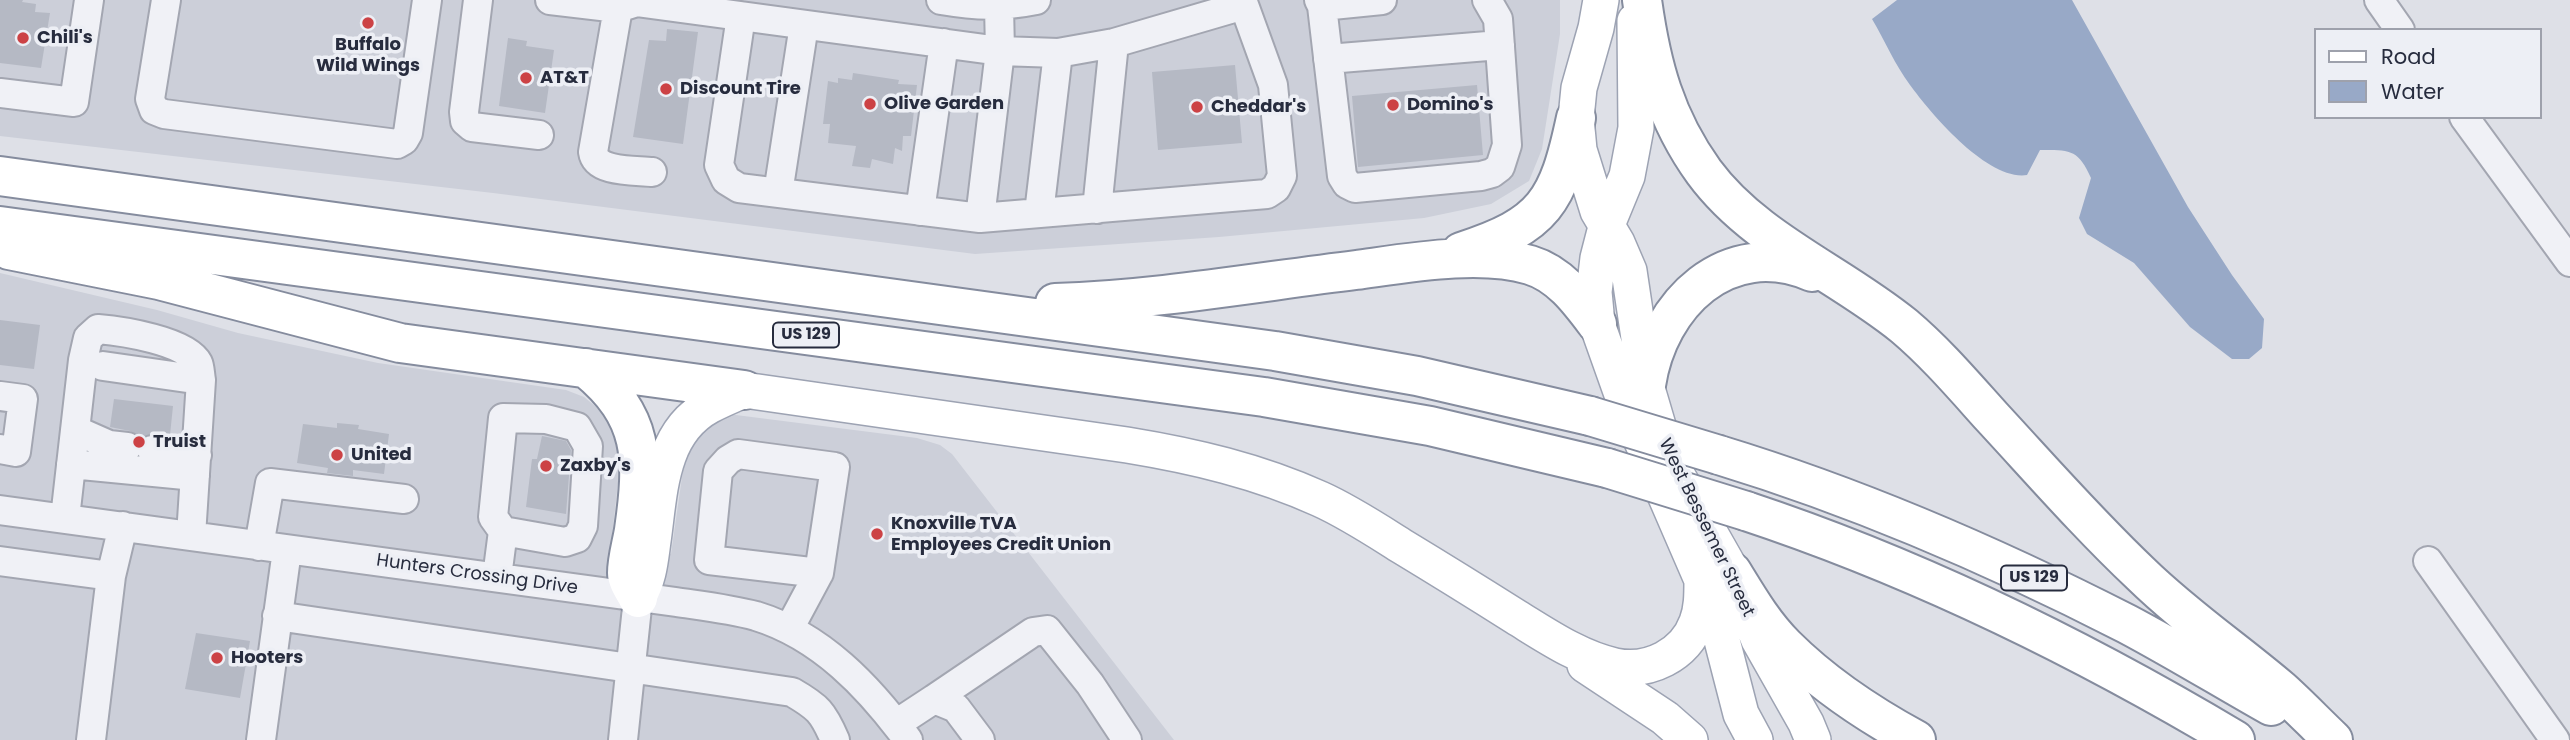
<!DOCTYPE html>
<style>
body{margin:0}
#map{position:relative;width:2570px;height:740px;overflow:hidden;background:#dee0e7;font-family:Poppins,sans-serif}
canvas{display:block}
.legend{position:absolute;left:2314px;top:28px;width:228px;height:91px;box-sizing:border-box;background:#edeff5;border:2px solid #9ea1ac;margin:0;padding:9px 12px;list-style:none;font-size:21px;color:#272c3e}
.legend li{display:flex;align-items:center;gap:14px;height:35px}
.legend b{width:35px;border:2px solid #9ea1ac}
</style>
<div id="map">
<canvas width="2570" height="740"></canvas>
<ul class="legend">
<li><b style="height:9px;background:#fff"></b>Road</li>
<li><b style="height:19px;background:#98a9c7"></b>Water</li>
</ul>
</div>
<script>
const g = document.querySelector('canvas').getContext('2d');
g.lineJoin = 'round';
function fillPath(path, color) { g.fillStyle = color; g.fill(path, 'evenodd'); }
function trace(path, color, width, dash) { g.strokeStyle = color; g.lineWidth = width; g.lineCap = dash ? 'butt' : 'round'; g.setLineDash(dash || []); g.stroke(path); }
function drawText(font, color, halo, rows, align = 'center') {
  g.font = font + ' Poppins,sans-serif'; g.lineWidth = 7; g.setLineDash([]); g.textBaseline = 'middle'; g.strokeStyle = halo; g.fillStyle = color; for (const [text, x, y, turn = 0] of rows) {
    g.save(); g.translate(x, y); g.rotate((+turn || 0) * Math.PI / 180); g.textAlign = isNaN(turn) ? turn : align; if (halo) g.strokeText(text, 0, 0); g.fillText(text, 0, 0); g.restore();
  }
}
fillPath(new Path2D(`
 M0 0H1560V34L1542 149 1529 181 1491 204 1424 218 1219 237 975 254 493 193 0 136Z
 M0 273 157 310 238 333 378 363 566 390 584 397 611 419 617 438 618 483 611 545 671 554 684 463 698 437 709 423 728 414 917 438 940 445 952 454 1174 740H0Z`), '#cccfd9');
fillPath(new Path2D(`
 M1897 0H2072L2188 207 2232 275 2264 319 2262 348 2249 359H2232L2190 327 2134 263 2087 234 2079 218 2091 178C2078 149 2070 150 2040 150L2027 175C1988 181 1932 115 1910 85 1895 65 1885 41 1872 19Z`), '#98a9c7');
fillPath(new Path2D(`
 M0 0H23L22 2 36 4 35 12 50 13 41 68 0 63Z
 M667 29 698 32 683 144 633 137 649 40 666 41Z
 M508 38 527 41 526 46 554 50 545 113 499 106Z
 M1235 65 1242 143 1158 150 1152 72Z
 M853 73 899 80 898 84 917 85 911 136H903L902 151 895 148 893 164 872 159 870 168 852 166 856 146 828 143 830 124H823L828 81 838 83V78L852 80Z
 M1477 85 1483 155 1358 167 1352 96Z
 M0 320 40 325 34 369 0 365Z
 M114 399 173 406 170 435 153 433 141 438 130 431 110 427Z
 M337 423 359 425 358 429 389 434 384 474 353 470V476L327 473 328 468 297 463 303 424 337 428Z
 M542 436 566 441 571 450 566 514 526 507 532 459H537Z
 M196 633 250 641 240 698 185 689Z`), '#b5b9c4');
const minor = new Path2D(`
 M166 0 150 99 154 110 164 114 397 144 404 140 408 133 427 0
 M478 0 464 112 465 121 472 127 539 135
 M550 0 618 8 634 3
 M941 0C977 6 1001 7 1036 0
 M1319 0 1322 6 1342 176 1347 184 1355 188 1481 176 1492 173 1500 167 1507 145 1498 19 1487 0
 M2379 0 2400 30
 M636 2 1000 51 999 6
 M1322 6 1382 0
 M618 8 593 152C596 173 635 170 652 172
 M741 16 719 165 726 180 739 188 980 218 1267 194 1276 188 1282 176 1273 85 1244 5 1114 43 1058 53 1000 51 980 218
 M1328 59 1500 45
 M0 93 74 102 89 0
 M2464 117 2570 262
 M778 193 804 25
 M1097 209 1114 43
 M920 211 944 43
 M1039 213 1058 53
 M103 366 201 380 191 536
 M0 396 23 399 16 452 0 449
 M75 430 109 445 127 447
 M152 450 197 455
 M71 464 195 476
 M0 510 676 602C703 606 730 609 756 616 821 636 869 687 908 740
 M65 518 83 360 88 338 98 329C122 331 187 341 198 363 200 367 200 375 201 380
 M259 546 270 483 404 499
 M0 561 111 576
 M2428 561 2555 740
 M497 577 503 531 493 517 503 418 546 419 577 427 588 446 583 526 577 538 565 542 503 531
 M277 616 792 692C818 707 823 712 835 740
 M789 629 819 573 835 467 738 454 728 460 718 471 709 560 819 573
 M934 699 1033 632 1047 630 1090 684 1127 740
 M896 724 934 699 956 708 980 740
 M91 740 111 576 123 526
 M261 740 287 550
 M623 740 638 598`);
const major = new Path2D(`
 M1601 0 1596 28 1579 88 1576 118 1579 150 1598 211 1617 243 1629 271 1646 385 1661 436 1677 475 1732 572 1759 640 1806 723 1813 740
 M1635 21 1636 128 1627 176 1606 227 1598 258 1594 292 1597 324 1624 400 1702 580 1717 621 1741 714 1755 740
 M638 598C649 578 650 563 653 541 660 492 660 433 709 406 720 400 732 395 744 390L1127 445C1194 456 1258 471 1320 499 1349 512 1376 530 1403 547 1441 570 1478 593 1516 617 1547 636 1579 658 1615 666 1649 673 1685 655 1697 622 1702 609 1702 595 1702 580
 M1585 665 1665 718 1690 740`);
const highway = new Path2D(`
 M1642 0C1651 65 1665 118 1704 172 1754 240 1839 273 1904 326 1936 353 1964 386 1992 417 2041 470 2089 525 2141 574 2184 616 2234 650 2280 689 2298 705 2315 723 2333 740
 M0 176 1275 351 1417 376 1590 416
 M0 226 1264 397 1430 426 1607 468
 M9 250 159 280 400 343 744 390
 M1461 252C1545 225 1558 202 1576 118
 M1055 303C1156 300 1257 282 1356 270 1408 263 1480 250 1530 265 1560 274 1579 300 1597 324
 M586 368C645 416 644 459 634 530 632 543 627 559 627 573 627 581 634 590 638 598
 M1646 385C1658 304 1727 236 1812 272
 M1719 455C1860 498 1996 557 2127 624 2176 650 2223 679 2271 706
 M1746 511C1918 568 2079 647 2235 740
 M1732 572C1748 598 1763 624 1785 646 1822 683 1870 715 1916 740`);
trace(minor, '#a3a6b1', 32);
trace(major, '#9da3b3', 38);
trace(highway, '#858c9e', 42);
trace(minor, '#f0f1f6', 28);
trace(major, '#fff', 35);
trace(highway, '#fff', 38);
const highwayBridge = new Path2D(`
 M1590 416 1719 455
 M1607 468 1746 511`);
trace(highwayBridge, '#858c9e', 42, []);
trace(highwayBridge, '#fff', 38);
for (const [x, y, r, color] of [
 [368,23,7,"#cc4245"],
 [23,38,7,"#cc4245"],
 [526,78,7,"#cc4245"],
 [666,89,7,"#cc4245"],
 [870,104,7,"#cc4245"],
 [1393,105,7,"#cc4245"],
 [1197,107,7,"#cc4245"],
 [139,442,7,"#cc4245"],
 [337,455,7,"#cc4245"],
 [546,466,7,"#cc4245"],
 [877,534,7,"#cc4245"],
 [217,658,7,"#cc4245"]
]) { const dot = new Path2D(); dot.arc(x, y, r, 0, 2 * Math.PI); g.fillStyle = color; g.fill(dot); trace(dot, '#edeff5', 2.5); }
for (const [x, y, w] of [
 [806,335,66],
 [2034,578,66]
]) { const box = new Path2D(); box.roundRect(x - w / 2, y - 12.5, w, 25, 5); g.fillStyle = '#edeff5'; g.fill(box); trace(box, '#272c3e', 2); }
drawText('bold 16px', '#272c3e', null, [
 ["US 129",806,335],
 ["US 129",2034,578]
]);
drawText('bold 18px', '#272c3e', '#edeff5', [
 ["Chili's",37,38],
 ["Buffalo",368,45,"center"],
 ["Wild Wings",368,66,"center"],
 ["AT&T",540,78],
 ["Discount Tire",680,89],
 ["Olive Garden",884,104],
 ["Domino's",1407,105],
 ["Cheddar's",1211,107],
 ["Truist",153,442],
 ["United",351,455],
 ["Zaxby's",560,466],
 ["Knoxville TVA",891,524],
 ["Employees Credit Union",891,545],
 ["Hooters",231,658]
], 'left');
drawText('18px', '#272c3e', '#edeff5', [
 ["West Bessemer Street",1706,528,64],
 ["Hunters Crossing Drive",477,575,8]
]);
</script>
